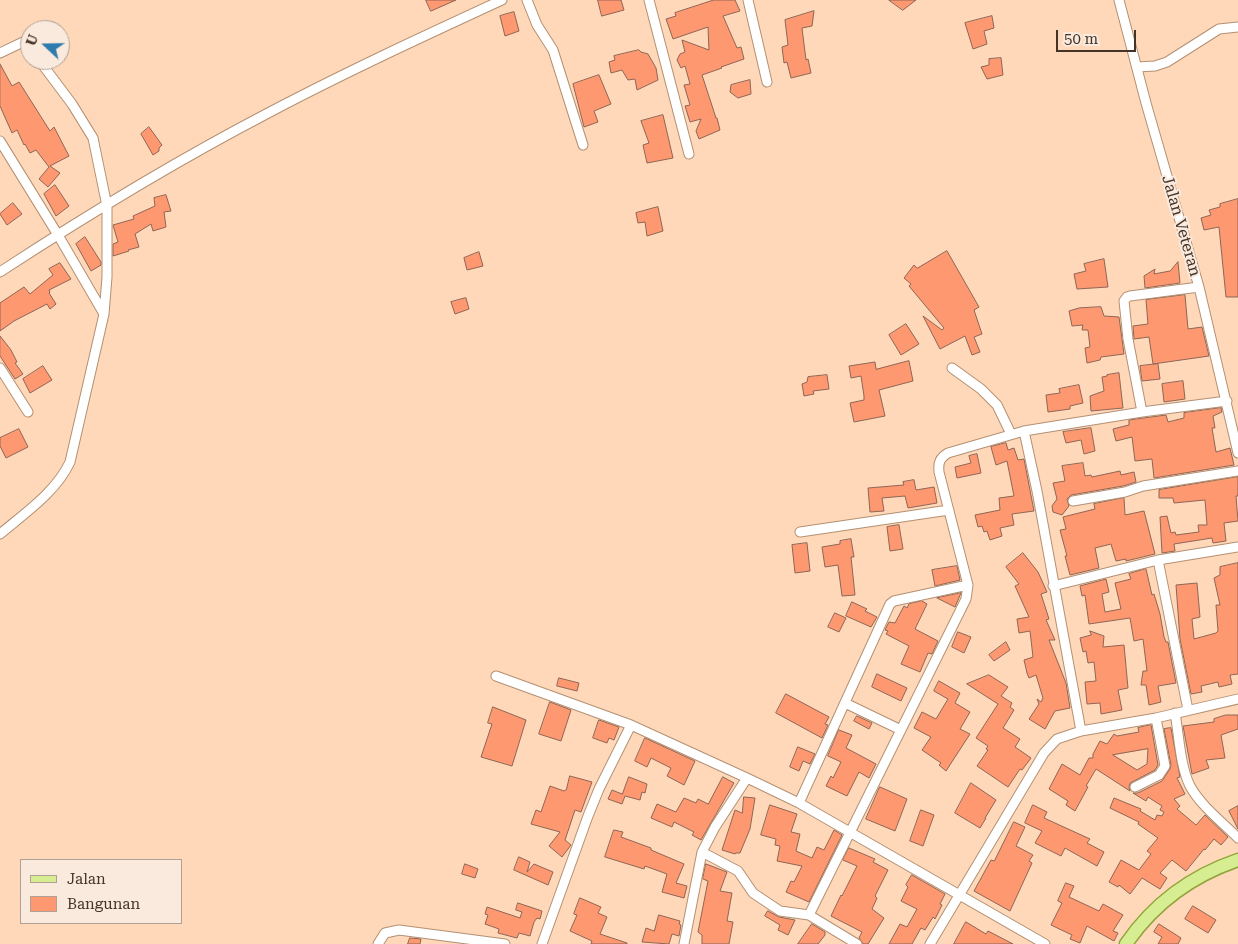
<!DOCTYPE html>
<style>
body{margin:0}
#map{position:relative;width:1238px;height:944px;overflow:hidden;background:#fed8b8;font-family:"Roboto Serif",serif}
canvas{display:block}
.legend{position:absolute;left:20px;top:859px;width:162px;height:65px;box-sizing:border-box;background:#faeade;border:1px solid #b1a195;margin:0;padding:6px 9px;list-style:none;font-size:15px;color:#433427}
.legend li{display:flex;align-items:center;gap:10px;height:25px}
.legend b{width:25px;border:1px solid #b1a195}
.north{position:absolute;left:20px;top:20px;width:50px;height:50px;box-sizing:border-box;background:#faeade;border:1px solid #b1a195;border-radius:50%;rotate:291deg;font-size:14px;font-weight:700;line-height:20px;text-align:center;color:#433427}
.north::after{content:'';display:block;margin:auto;width:18px;height:22px;background:#2e7bae;clip-path:polygon(50% 0,100% 100%,50% 72%,0 100%)}
.scale{position:absolute;left:1056px;top:30px;width:80px;height:22px;box-sizing:border-box;border:2px solid #433427;border-top:0;padding-left:6px;font-size:15px;line-height:18px;white-space:nowrap;color:#433427;-webkit-text-stroke:4px #faeade;paint-order:stroke}
</style>
<div id="map">
<canvas width="1238" height="944"></canvas>
<ul class="legend">
<li><b style="height:6px;background:#d7ed91"></b>Jalan</li>
<li><b style="height:14px;background:#fe9870"></b>Bangunan</li>
</ul>
<div class="north">U</div>
<div class="scale">50 m</div>
</div>
<script>
const g = document.querySelector('canvas').getContext('2d');
g.lineJoin = 'round';
function fillPath(path, color) { g.fillStyle = color; g.fill(path, 'evenodd'); }
function trace(path, color, width, dash) { g.strokeStyle = color; g.lineWidth = width; g.lineCap = dash ? 'butt' : 'round'; g.setLineDash(dash || []); g.stroke(path); }
function drawText(font, color, halo, rows, align = 'center') {
  g.font = font + ' "Roboto Serif",serif'; g.lineWidth = 4; g.setLineDash([]); g.textBaseline = 'middle'; g.strokeStyle = halo; g.fillStyle = color; for (const [text, x, y, turn = 0] of rows) {
    g.save(); g.translate(x, y); g.rotate((+turn || 0) * Math.PI / 180); g.textAlign = isNaN(turn) ? turn : align; if (halo) g.strokeText(text, 0, 0); g.fillText(text, 0, 0); g.restore();
  }
}
const building = new Path2D(`
 M426 0H456L431 11Z
 M598 0H621L624 10 602 16Z
 M714 0H735L740 11 723 16 737 48 741 47 744 59 721 67 722 68 702 75 716 118H717L720 130 699 139 696 131 701 119 690 122 685 106 690 105 684 85 690 84 685 66 681 68 677 60 680 54 685 52 682 40 709 50 708 27 673 39 666 19 676 16 675 13Z
 M889 0H916L903 10Z
 M814 11 812 26 802 28 806 60 808 59 811 73 791 78 787 62 784 63 782 47 788 45 785 20Z
 M514 12 519 31 505 36 500 16Z
 M992 16 994 28 984 31 987 44 973 49 965 23Z
 M639 50 641 52 648 54 656 68 658 80 637 90 635 79 628 80 622 70 611 73 609 62 615 60 614 56Z
 M1001 58 1003 75 987 79 981 67 989 65V59Z
 M0 64 12 86 19 82 50 131 54 127 69 156 50 166 60 173 48 187 39 179 49 167 36 150 30 153 25 144 24 145 17 130 12 133 0 106Z
 M599 75 611 104 594 111 598 122 584 127 573 84Z
 M750 80 751 94 738 98 730 92 731 85Z
 M663 115 673 158 647 163 643 145 649 143 641 121Z
 M149 127 162 145 159 148V151L153 155 141 134Z
 M55 185 69 206 56 216 44 194Z
 M166 195 171 211 164 212 166 227 153 231 151 224 135 234 139 247 128 250 129 251 113 256V244L118 242 113 225 134 219 133 216 155 206 154 198Z
 M1238 199V297H1226L1219 227 1204 230 1201 218 1211 215 1209 210 1220 207V204Z
 M13 203 22 214 7 225 0 214Z
 M658 207 663 231 647 236 645 222 638 223 636 213Z
 M85 237 101 262V265L91 271 76 244Z
 M947 251 979 307 974 310 982 334 974 337 980 352 972 355 965 336 940 349 923 316 942 330 944 328 909 286 911 284 904 278 914 265 917 268Z
 M479 252 483 266 467 270 464 258Z
 M1104 259 1108 287 1077 289 1074 274 1086 271 1084 264Z
 M1178 262 1180 283 1145 288 1144 276 1155 269 1154 274 1170 271Z
 M60 263 71 279 49 290 50 292 49 293 56 304 50 309 47 304 14 321 0 331V303L24 287 30 294 53 275 49 269Z
 M1185 295 1188 329 1202 327 1209 356 1153 364 1149 337 1134 339 1133 326 1148 324 1146 300Z
 M466 298 469 309 455 314 451 302Z
 M1101 307 1104 316 1119 317 1124 354 1101 357 1100 360 1087 363 1085 348 1090 347 1088 330H1082L1083 325 1072 326 1069 311 1079 308Z
 M906 324 919 344 901 355 889 335Z
 M0 336 11 350 17 362 15 363 23 374 15 379 0 356Z
 M909 361 913 381 879 390 885 416 854 422 850 403 864 400V396L861 376 851 378 849 366 875 362 876 369Z
 M1158 364 1160 379 1142 381 1140 366Z
 M43 366 52 380 30 393 23 379Z
 M1119 373 1123 408 1091 411 1090 396 1104 391 1102 377 1107 376V375Z
 M827 375 829 389 813 391 814 394 804 396 802 384 807 382 808 377Z
 M1183 381 1185 399 1164 402 1162 384Z
 M1079 385 1083 403 1070 406V409L1048 412 1046 395 1060 393 1059 389Z
 M1221 408 1222 412 1213 416 1215 428H1212L1216 452 1230 448 1234 465 1154 478 1152 459 1135 461 1132 437 1116 441 1113 429 1129 425V420L1166 415 1168 422 1184 418V413Z
 M1091 428 1095 451 1084 454 1081 440 1066 443 1063 432Z
 M19 429 28 447 6 458 0 446V438Z
 M1006 443 1008 450 1014 448 1018 460 1024 459 1034 511 1012 514 1014 525 1000 528 1002 536 990 540 987 531 984 532 982 526 978 527 975 515 1000 510 999 498 1014 496 1007 461 996 465 991 447Z
 M977 454 981 473 957 478 955 467 971 463 969 456Z
 M1083 463 1085 476 1091 475 1092 477 1120 471 1121 475 1134 472 1136 482 1123 486 1071 495 1067 499 1069 506 1062 515 1053 512 1052 506 1057 499 1053 483 1065 481 1062 466Z
 M1238 477V496H1236L1238 521 1224 523 1226 541 1213 543 1212 538 1174 544 1175 551 1162 553 1160 517 1167 516 1171 533 1175 532 1176 535 1199 532 1198 525H1207L1205 500 1174 503 1173 498H1159V490Z
 M914 480 916 490 934 487 937 503 908 508 905 496 882 498 884 511 870 512 868 488 904 485 903 482Z
 M1124 498 1125 515 1144 511 1155 554 1126 561V559L1116 561 1111 544 1095 548 1099 568 1070 575 1065 556H1067L1060 530 1066 529 1063 517 1095 509 1094 504Z
 M899 525 903 549 890 551 887 527Z
 M851 539 854 557H851L855 595 842 596 838 565 825 567 822 547 840 544V541Z
 M807 543 810 571 795 573 792 545Z
 M1023 553 1038 572 1047 592 1041 594 1049 619 1046 620 1055 640H1049L1066 683 1070 708 1055 711 1045 729 1029 719 1039 704 1037 699 1041 702 1043 698 1036 675 1029 678 1027 673 1024 660 1033 657 1030 631 1019 633 1017 619 1029 617 1015 586 1019 584 1006 567Z
 M1238 563V674L1230 675 1232 684 1219 687 1218 682 1201 686 1202 692 1191 694 1180 639 1176 585 1197 583 1200 617 1192 619 1194 639 1216 633 1218 631 1216 605H1220L1214 578 1220 575V567Z
 M957 566 960 580 935 586 932 570Z
 M1146 569 1152 595 1154 594 1160 614 1164 637 1166 642H1168L1176 683 1158 686 1161 702 1149 705 1146 685H1141L1143 671H1147L1143 639 1134 641 1130 618 1089 624 1085 595 1082 596 1080 586 1106 579 1109 592 1102 594 1105 612 1121 609 1115 583 1131 579 1129 574Z
 M961 593 955 607 937 598Z
 M922 601 927 604 915 629 938 641 932 654 928 653 920 672 901 664 909 646 886 634 888 631 885 630 889 622 895 623 904 606 907 608 909 604Z
 M852 602 867 609 865 611 877 617 871 627 846 616Z
 M835 613 846 618 839 632 828 627Z
 M1090 631 1104 636 1103 647 1124 645 1128 688 1118 690 1122 710 1101 714 1100 703 1087 704 1085 682 1096 681 1094 662 1088 663 1086 651 1083 652 1080 638 1091 635Z
 M958 632 971 637 964 653 952 647Z
 M1006 642 1010 650 994 661 989 655Z
 M877 674 907 688 901 701 872 687Z
 M989 675 1008 687 1001 696 1012 703 1010 707 1014 710 1003 728 1020 739 1015 747 1031 758 1022 770 1020 769 1008 787 977 766 988 750 986 749 988 746 976 738 998 704 967 684Z
 M559 678 579 683 577 691 557 686Z
 M939 681 960 693 955 703 970 712 960 729 970 734 946 771 939 765 941 763 922 750 931 737 914 728 922 712 936 719 948 699 934 691Z
 M786 694 829 717 825 724 828 725 822 738 776 713Z
 M550 702 571 710 561 741 539 734Z
 M493 707 526 720 512 766 481 757 492 724 488 723Z
 M1226 715H1238V729L1221 735 1225 758 1206 760 1209 768 1192 774 1183 726 1214 722V719Z
 M857 716 872 723 869 729 854 721Z
 M599 720 619 727 614 740 609 738 607 743 593 738Z
 M1151 725 1158 765 1155 770 1130 783 1129 787 1130 791 1096 769 1086 786 1088 787 1075 811 1066 805 1068 801 1049 789 1062 764 1080 775 1089 758H1093V754L1100 741 1107 744 1114 734 1117 736 1139 732 1138 728ZM1148 749 1147 764 1137 770 1113 755Z
 M1171 728 1180 777 1177 778 1185 794 1174 799 1180 806 1177 809 1196 825 1205 815 1228 837 1221 845 1214 839 1205 850 1204 849 1186 871 1172 860 1160 873 1167 878 1160 889 1142 878 1130 894 1119 885 1118 887 1109 882 1121 860 1139 870 1151 854 1147 851 1158 838 1138 824 1139 822 1110 808 1114 798 1141 809 1140 811 1155 820 1157 815 1162 816 1164 812 1160 810 1162 806 1148 797 1146 801 1133 793H1138L1162 781 1170 769 1171 765 1164 729Z
 M839 730 852 735 846 748 876 764 869 778 859 772 847 796 826 786 831 776 833 778 841 762 828 756Z
 M645 738 695 761 684 785 667 776 671 768 651 758 647 767 635 761Z
 M798 747 815 754 810 764 803 761 799 771 790 767Z
 M570 776 592 782 581 812 575 810 565 840 571 845 562 857 549 846 560 832 531 824 536 810 541 812 550 786 564 791 566 790Z
 M629 777 647 784 645 793 642 792 640 800 625 796 622 804 608 799 612 790 622 794Z
 M723 777 734 783 701 840 692 835 694 832 674 822 672 827 651 818 657 804 676 812 684 798 696 803 698 799 708 804Z
 M971 783 996 800 985 818H986L980 828 955 813Z
 M880 787 907 799 895 831 866 819Z
 M744 797 755 798 750 829 740 853H736L735 854 722 850 735 810 742 813Z
 M770 805 797 814 791 832 800 834 796 851 812 858 817 847 824 850 834 830 842 835 809 902 786 892 791 881 794 882 802 866 777 861 780 846 775 845 776 839 761 835Z
 M1033 805 1047 812 1044 818 1090 839 1087 843 1104 852 1097 866 1065 848 1061 856 1035 843 1042 831 1025 823Z
 M1238 806V829L1229 811Z
 M921 810 934 815 923 846 910 841Z
 M1014 822 1025 827 1016 846 1033 855 1029 861 1032 863 1010 911 974 891 991 860 994 861Z
 M614 830 623 832 621 837 651 848V850L684 864 676 883 687 886 684 898 662 892 667 874 645 866 644 869 605 857Z
 M849 848 875 859 873 862 888 870 875 896 877 898 872 909 884 918 868 944H863L859 938 862 932 831 916 841 895 842 896 857 866 843 860Z
 M519 857 530 862 527 872 534 864 553 872 548 885 514 870Z
 M465 864 478 869 475 878 462 874Z
 M706 864 727 872 720 891 732 893 727 921 733 922 729 944H702V935L698 932 708 881 703 879Z
 M912 875 945 894 940 904 942 905 935 919 933 917 925 930 921 928 912 944H889L900 924 907 927 917 909 901 901 908 887 906 885Z
 M1066 883 1074 886 1069 897 1099 911 1103 904 1123 915 1113 931 1118 933 1114 941 1087 926 1080 943 1070 939 1072 935 1051 925 1062 903 1058 901Z
 M580 898 601 907 598 913 607 917 600 934 627 943V944H591L592 941 570 931 577 915 574 914Z
 M518 903 542 911 540 919 537 918 534 922 530 936 519 933 517 938 498 933 499 929 485 924 488 915 485 914 487 907 520 918 522 912 516 910Z
 M1193 906 1216 920 1208 933 1185 919Z
 M768 911 779 917 795 920 788 935 778 930 780 925 765 916Z
 M659 915 680 921 679 924 681 925 679 936 672 934 669 944 642 942 646 928 654 931Z
 M966 922 986 934 988 931 1013 944H954Z
 M812 924 825 932V935L818 944H798Z
 M1159 924 1181 938 1178 944H1158L1162 937 1154 932Z
 M410 938 421 939 420 944H408Z`);
fillPath(building, '#fe9870');
trace(building, '#8f6555', 1);
const street = new Path2D(`
 M527 0 537 25 553 50 583 145
 M649 0 689 154
 M748 0 767 82
 M1119 0 1146 103 1199 287 1238 453
 M0 53 23 42 30 48
 M1137 67 1155 66 1167 62 1219 29 1238 27
 M0 141 58 235 104 314
 M0 272C87 215 178 160 270 112 346 72 424 36 502 0
 M0 368 28 412
 M952 368 981 389 997 405 1011 434
 M1142 412 1128 339 1124 301 1127 297 1130 296 1199 287
 M1024 431 1037 491 1081 731
 M1073 501 1125 492 1143 486 1238 471
 M800 532 949 510
 M0 534C25 513 56 492 70 462L104 314 107 277V206L93 138 72 104 39 60
 M1158 560 1188 710
 M1053 586 1158 560 1238 547
 M496 676 631 725 747 778 799 803 1045 944
 M845 703 901 730
 M1175 713C1179 735 1180 766 1190 786 1201 806 1222 822 1238 838
 M1135 787 1159 775 1165 766 1156 718
 M799 803 890 604 894 601 968 585
 M702 852 738 871 753 893 780 911 809 915 857 944
 M809 915 966 599 968 585 939 472C938 462 940 458 948 453L1024 431 1142 412 1227 401
 M378 944 385 933 399 930 505 944
 M542 944 588 816 599 789 631 725
 M684 944 702 852 715 827 747 778
 M930 944 1044 753 1057 739 1081 731 1156 718 1238 699`);
const primary = new Path2D(`
 M1126 944C1154 903 1191 876 1238 860`);
trace(street, '#b49073', 11);
trace(primary, '#92a43c', 15);
trace(street, '#fff', 9);
trace(primary, '#d7ed91', 12);
drawText('16px', '#433427', '#faeade', [
 ["Jalan Veteran",1181,226,74]
]);
</script>
